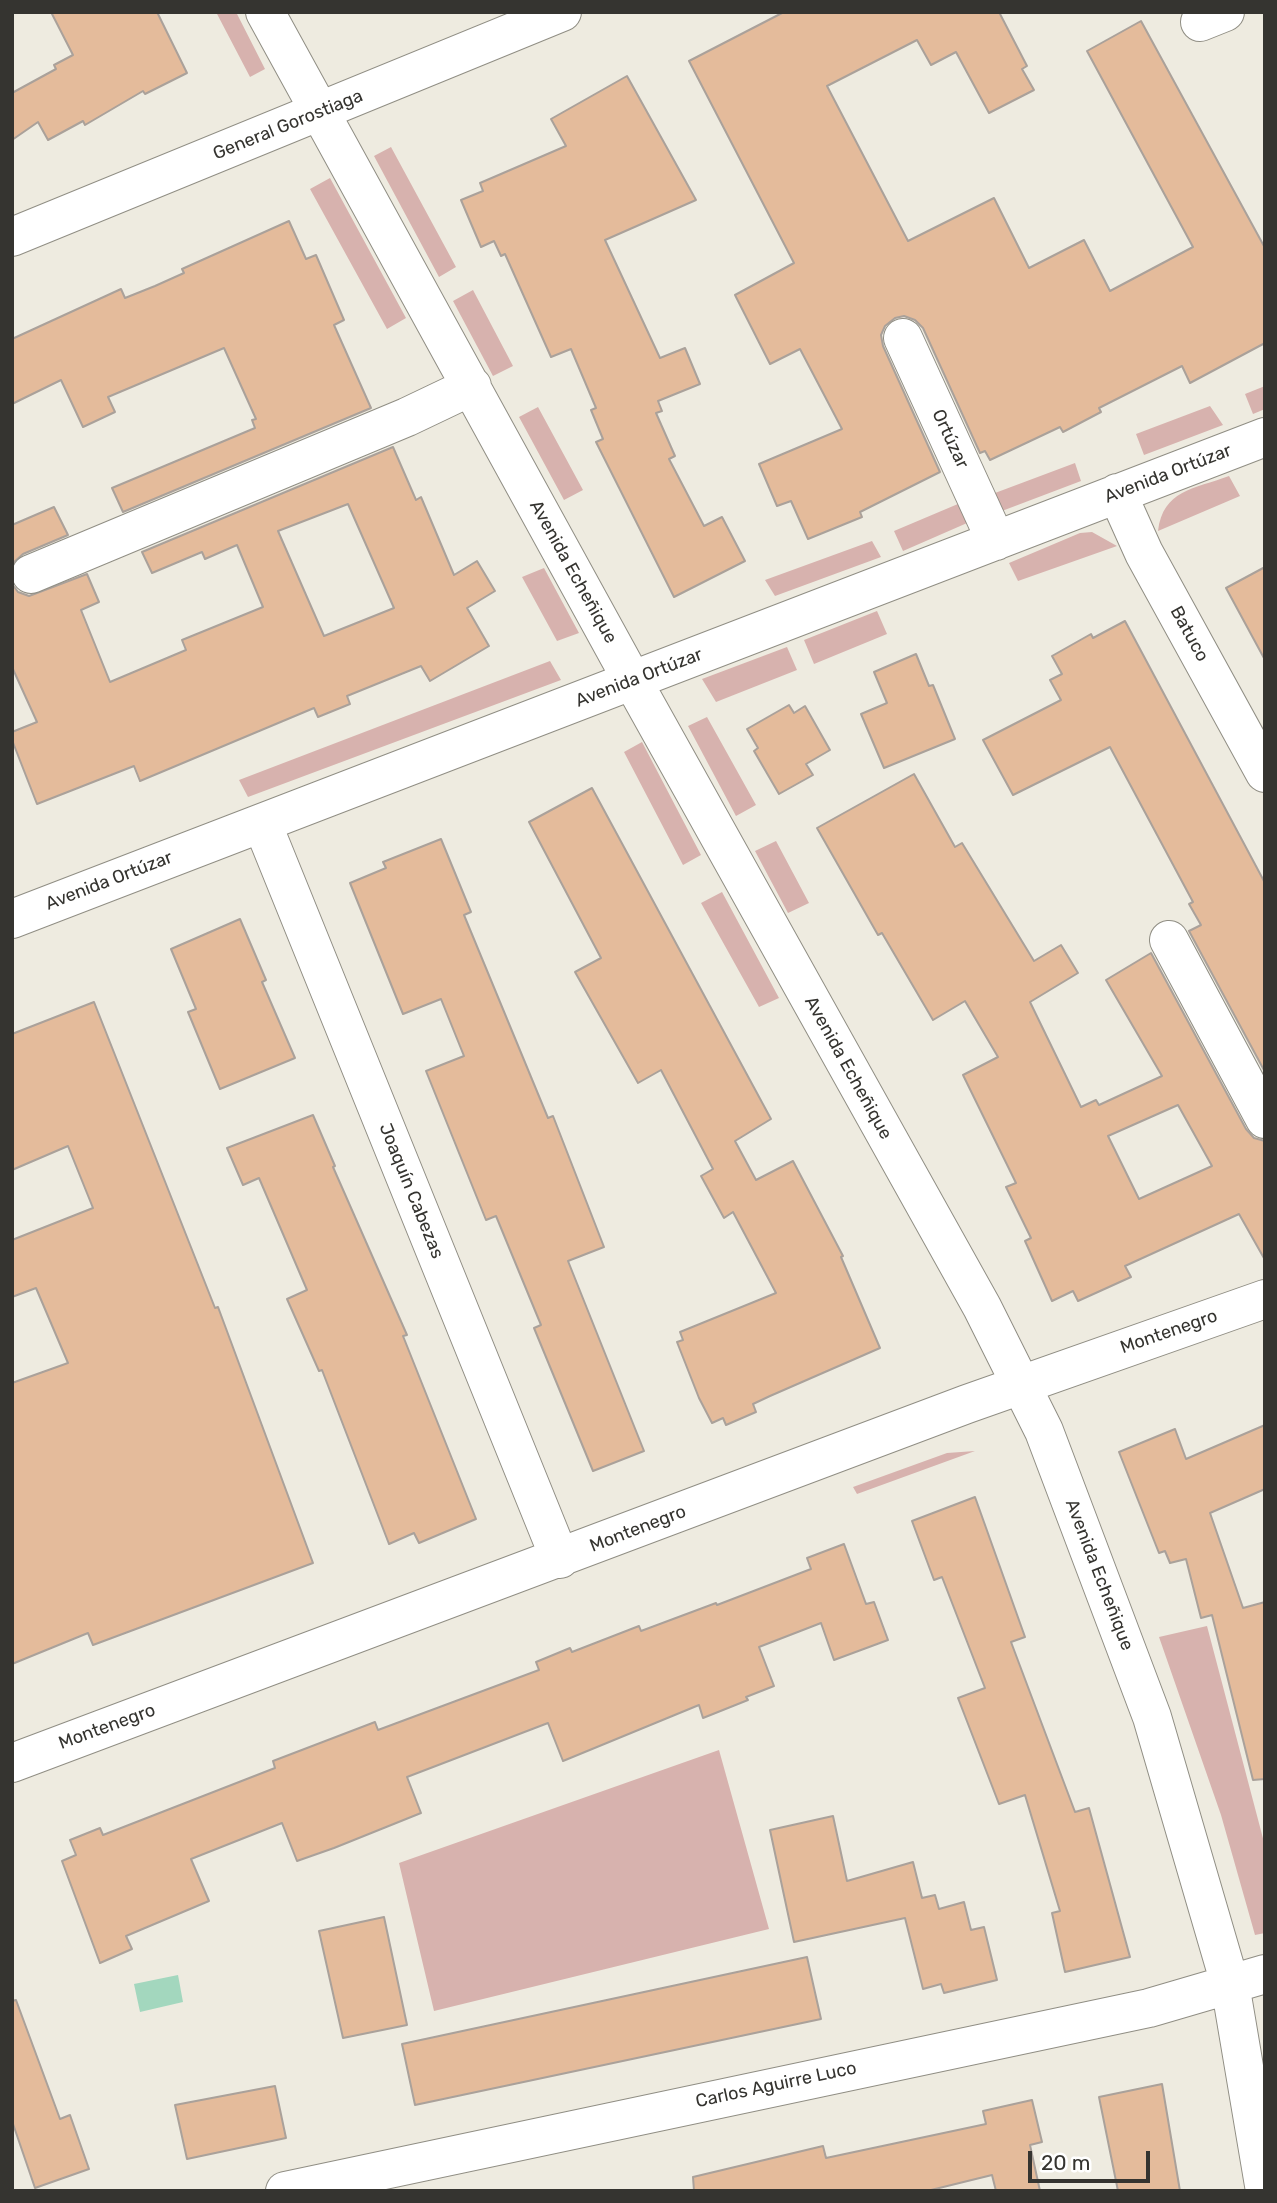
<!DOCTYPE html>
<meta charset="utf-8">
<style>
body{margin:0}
#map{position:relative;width:1277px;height:2203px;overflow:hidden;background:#eeebe0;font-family:Rubik,sans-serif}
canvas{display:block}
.frame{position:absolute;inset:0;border:14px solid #353430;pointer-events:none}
.scale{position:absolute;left:1028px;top:2151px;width:122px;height:32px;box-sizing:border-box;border:4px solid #353430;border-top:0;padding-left:9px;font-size:21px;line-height:24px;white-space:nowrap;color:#353430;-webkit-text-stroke:5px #fff;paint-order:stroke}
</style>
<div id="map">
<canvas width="1277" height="2203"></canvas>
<div class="frame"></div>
<div class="scale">20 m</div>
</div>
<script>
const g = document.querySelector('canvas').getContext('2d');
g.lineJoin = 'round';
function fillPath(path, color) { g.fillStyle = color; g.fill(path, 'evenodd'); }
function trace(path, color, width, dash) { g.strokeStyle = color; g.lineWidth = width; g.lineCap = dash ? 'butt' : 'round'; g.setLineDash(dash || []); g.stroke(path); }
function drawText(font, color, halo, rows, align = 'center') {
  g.font = font + ' Rubik,sans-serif'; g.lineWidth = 6; g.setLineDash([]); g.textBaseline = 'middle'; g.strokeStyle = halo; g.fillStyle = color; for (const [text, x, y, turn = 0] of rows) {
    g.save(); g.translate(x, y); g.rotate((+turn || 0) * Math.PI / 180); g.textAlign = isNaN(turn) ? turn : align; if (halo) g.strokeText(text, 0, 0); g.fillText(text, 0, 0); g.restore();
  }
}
fillPath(new Path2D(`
 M216 12H236L265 69 250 77Z
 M391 147 456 267 439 277 374 156Z
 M330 178 406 318 387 329 310 189Z
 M473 290 513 366 493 376 453 301Z
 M1265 386V409L1253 414 1245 394Z
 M1210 406 1223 425 1144 455 1136 434Z
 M538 407 583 490 564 500 519 417Z
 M1075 463 1081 481 994 514 987 496Z
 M1229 476 1240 496 1158 531C1163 490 1194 489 1229 476Z
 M965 501 974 520 903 551 894 531Z
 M1092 532 1117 546 1018 581 1009 563 1080 533Z
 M872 541 881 557 775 596 765 580Z
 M544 568 579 633 557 641 522 577Z
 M877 611 887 634 814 664 804 640Z
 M787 647 797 670 716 702 702 679Z
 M550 661 561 680 248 797 239 780Z
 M707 717 756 805 736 816 688 726Z
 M642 742 701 855 683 865 624 752Z
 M776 841 809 903 788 913 755 851Z
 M722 892 779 998 759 1007 701 903Z
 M975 1451 857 1494 853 1487 947 1453Z
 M1207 1626 1265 1846V1933L1255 1935 1221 1815 1159 1637Z
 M719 1750 769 1929 434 2011 399 1863Z`), '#d7b2ae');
fillPath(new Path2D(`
 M178 1975 183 2002 140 2012 134 1984Z`), '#a3d7be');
const building = new Path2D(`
 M51 12H157L187 73 145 94 143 91 85 125 83 121 48 140 38 122 12 140V93L56 69 54 65 73 55Z
 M784 12H999L1027 66 1022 69 1034 90 989 113 956 52 931 65 917 40 827 86 908 241 994 198 1029 268 1084 240 1110 291 1193 247 1087 51 1141 21 1265 248V343L1190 383 1182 366 1099 408 1101 412 1063 432 1060 427 990 460 985 451 980 453 923 328 915 320 904 316 895 318 885 326 881 335 883 346 940 472 860 512 862 517 808 539 791 501 777 506 759 464 842 429 800 349 770 364 735 295 794 263 689 61Z
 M627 76 696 200 605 240 660 358 685 348 700 384 658 401 662 411 656 413 675 456 669 459 704 526 722 517 745 561 674 597 596 442 603 439 591 410 596 408 571 349 551 357 505 254 501 256 494 241 481 247 461 200 483 191 480 183 566 146 551 119Z
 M289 221 306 259 316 255 344 320 334 325 371 408 123 512 112 488 255 428 252 420 256 419 224 348 108 397 115 412 83 427 61 380 12 404V339L121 289 125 298 155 286 184 273 182 269Z
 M393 447 416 500 421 497 454 575 477 561 495 591 467 608 489 646 430 681 421 666 347 696 350 704 318 717 314 708 140 781 134 766 37 804 12 740V732L37 722 12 667V584L18 592 29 596 87 574 99 602 81 610 110 682 186 650 182 640 263 607 237 545 205 559 202 552 152 573 142 552ZM348 504 394 608 324 636 278 531Z
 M54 507 68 535 23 554 12 564V525Z
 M1265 567V660L1226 588Z
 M1125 621 1265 883V1072L1189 931 1201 925 1189 904 1193 902 1110 747 1013 795 983 740 1061 700 1050 680 1062 674 1052 656 1091 634 1093 638Z
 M916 654 929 686 933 685 955 739 884 768 861 714 887 703 874 672Z
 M789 705 794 713 805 706 830 750 806 764 813 775 779 794 754 751 758 748 747 729Z
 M914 774 955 847 962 843 1034 961 1061 945 1078 973 1030 1002 1081 1107 1096 1100 1099 1105 1162 1076 1106 980 1151 953 1246 1129 1254 1138 1265 1141V1260L1239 1214 1125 1266 1131 1277 1078 1301 1073 1291 1052 1301 1025 1241 1031 1238 1006 1187 1016 1183 963 1075 998 1057 965 1001 933 1020 882 933 878 935 817 828ZM1178 1105 1212 1166 1139 1199 1108 1136Z
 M592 788 771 1119 735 1141 756 1180 793 1161 843 1256 841 1257 880 1348 770 1396 753 1404 756 1412 726 1425 723 1418 712 1423 699 1398 677 1342 683 1340 680 1332 776 1293 733 1212 724 1218 701 1176 713 1169 661 1070 638 1083 575 972 601 958 529 822Z
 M441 839 471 912 464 915 548 1118 553 1116 604 1247 568 1261 644 1451 593 1471 534 1328 541 1325 496 1216 486 1220 426 1071 464 1056 441 999 403 1014 350 883 386 868 383 862Z
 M240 919 266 980 262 982 295 1058 220 1089 188 1012 196 1009 171 949Z
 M94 1002 215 1308 218 1307 313 1563 93 1645 88 1633 12 1664V1383L68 1363 36 1288 12 1297V1240L93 1208 68 1146 12 1170V1034Z
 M313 1115 335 1166 333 1167 407 1335 403 1336 476 1519 419 1543 414 1533 389 1544 322 1370 319 1371 287 1299 307 1290 259 1178 243 1185 227 1148Z
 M1265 1425V1489L1210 1513 1243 1608 1265 1602V1779L1253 1780 1212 1615 1201 1618 1186 1559 1170 1563 1165 1551 1159 1553 1119 1452 1175 1429 1186 1459Z
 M975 1497 1025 1637 1011 1642 1075 1812 1089 1808 1130 1957 1065 1972 1052 1913 1060 1911 1025 1795 999 1804 958 1698 985 1688 942 1577 934 1580 912 1521Z
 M844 1544 866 1604 874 1602 888 1640 834 1660 821 1623 759 1647 774 1686 746 1697 748 1700 703 1718 699 1705 563 1761 548 1723 407 1777 421 1813 334 1848 297 1861 282 1823 191 1859 209 1901 126 1936 132 1949 100 1963 62 1861 76 1855 70 1840 100 1828 103 1835 275 1768 273 1761 375 1722 378 1730 539 1670 536 1662 570 1648 572 1652 639 1626 641 1631 716 1603 717 1605 811 1569 807 1558Z
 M833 1816 847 1881 913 1862 922 1898 935 1895 939 1909 964 1902 971 1930 984 1927 997 1980 944 1993 941 1984 923 1989 905 1918 794 1942 770 1830Z
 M384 1917 407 2025 343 2038 319 1931Z
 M807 1957 821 2019 415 2105 402 2044Z
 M16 2000 60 2119 70 2115 89 2169 35 2188 12 2121V2001Z
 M1162 2084 1180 2191H1118L1099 2097Z
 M275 2086 286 2138 187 2159 175 2105Z
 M1032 2100 1042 2142 1030 2145 1040 2191H996L992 2175 927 2191H694L693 2177 823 2146 826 2158 986 2124 983 2111Z`);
fillPath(building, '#e4bb9b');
trace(building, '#aaa19a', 2);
const minor = new Path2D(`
 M265 12 632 680 982 1307 1044 1431 1152 1717 1230 1984 1265 2191
 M1200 22 1225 12
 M12 237 562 12
 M903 338 996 541
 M1117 493 1144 553 1265 773
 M31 574 407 417 472 386
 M262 823 560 1559
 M12 919 1265 437
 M1169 940 1265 1119
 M12 1763 967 1404 1265 1299
 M285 2191 1149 2008 1265 1974`);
trace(minor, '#908e84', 40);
trace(minor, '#fff', 38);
drawText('18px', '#353430', '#fff', [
 ["General Gorostiaga",288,125,-22],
 ["Ortúzar",950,439,65],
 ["Avenida Ortúzar",1168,474,-21],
 ["Avenida Echeñique",573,572,61],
 ["Batuco",1189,634,61],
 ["Avenida Ortúzar",639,678,-21],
 ["Avenida Ortúzar",109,881,-21],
 ["Avenida Echeñique",848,1068,61],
 ["Joaquín Cabezas",411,1191,68],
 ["Montenegro",1169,1332,-19],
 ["Montenegro",638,1529,-21],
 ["Avenida Echeñique",1099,1575,69],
 ["Montenegro",107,1727,-20],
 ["Carlos Aguirre Luco",776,2085,-12]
]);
</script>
